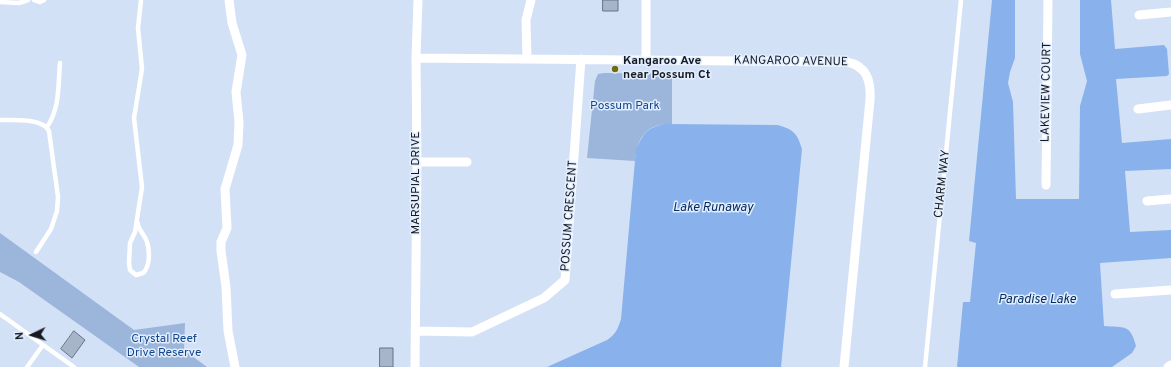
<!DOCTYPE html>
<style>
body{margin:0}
#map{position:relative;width:1171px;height:367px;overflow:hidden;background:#d3e1f6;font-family:Overpass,sans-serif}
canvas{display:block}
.north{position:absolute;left:12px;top:315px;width:40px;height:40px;-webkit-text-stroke:3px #e2eeff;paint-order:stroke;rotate:266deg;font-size:11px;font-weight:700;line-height:16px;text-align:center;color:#151a21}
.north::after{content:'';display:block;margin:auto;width:14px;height:18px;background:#151a21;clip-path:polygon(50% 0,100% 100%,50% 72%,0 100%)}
</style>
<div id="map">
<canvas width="1171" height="367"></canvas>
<div class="north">N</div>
</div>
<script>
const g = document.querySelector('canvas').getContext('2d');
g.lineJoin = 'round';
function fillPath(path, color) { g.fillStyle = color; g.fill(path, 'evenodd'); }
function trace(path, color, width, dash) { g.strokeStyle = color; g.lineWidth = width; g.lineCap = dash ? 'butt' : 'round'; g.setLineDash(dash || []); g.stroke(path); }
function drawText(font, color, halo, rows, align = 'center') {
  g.font = font + ' Overpass,sans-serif'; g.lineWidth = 3; g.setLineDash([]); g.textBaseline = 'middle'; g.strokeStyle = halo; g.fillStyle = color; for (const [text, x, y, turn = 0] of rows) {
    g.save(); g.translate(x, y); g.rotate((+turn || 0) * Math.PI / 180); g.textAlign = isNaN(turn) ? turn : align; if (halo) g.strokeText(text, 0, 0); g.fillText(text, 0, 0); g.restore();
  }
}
fillPath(new Path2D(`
 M604 73 672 74V124C646 123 637 138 635 161L587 158 595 81 598 74Z
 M0 233 134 330 185 323 184 350 207 367H139L19 282 0 272Z`), '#9bb5db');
fillPath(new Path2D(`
 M992 0H1015V58L1010 72 1008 83 1013 102 1016 199H1079L1080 106 1087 81 1080 54V0H1111L1115 49 1164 45 1167 49 1169 74 1167 76 1116 79 1122 143 1171 139V169L1125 171 1130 232 1171 230V258L1100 263 1104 326C1124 328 1130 323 1136 346L1132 353 1112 367H957L963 302H970L976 243 969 241Z
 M664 124 778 125C794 130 797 133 802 149L781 367H547L607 340C615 335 618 329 621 319L636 149C645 132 645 129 664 124Z`), '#89b1eb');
const building = new Path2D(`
 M603 0H618V11H603Z
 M74 331 85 340 72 358 61 349Z
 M380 348H393V367H380Z`);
fillPath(building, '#a7b5c9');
trace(building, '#667385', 1);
trace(new Path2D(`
 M34 0 40 2 44 0
 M0 2 19 3 28 0
 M0 120C13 120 43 118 49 131L58 197 57 211 51 229 36 252
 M47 127C60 108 58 86 60 63
 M137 221C139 233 145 234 147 242 150 251 150 267 143 273L136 275 130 270 129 263 130 243 135 232 142 187 134 118 142 69 138 28 141 0
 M0 314 74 367
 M27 367 43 345
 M925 367 961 0`), '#fff', 4.5);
trace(new Path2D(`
 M229 0 232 23 242 55 236 92 239 122 238 145 225 189 227 228 221 242V251L226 287 228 331 235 367
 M1139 15 1171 12
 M416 58 847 62C867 66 871 81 870 100L844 367
 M527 59 526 20 531 0
 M646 60V0
 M1138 109 1171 105
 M417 162H467
 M1046 185 1048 0
 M1147 201 1171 199
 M1115 294 1171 290
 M415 331 472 332 544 298 565 280 581 59
 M415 367 417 162 416 58 418 0
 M1168 367 1171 365`), '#fff', 9);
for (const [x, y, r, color] of [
 [615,69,4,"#706d0d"]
]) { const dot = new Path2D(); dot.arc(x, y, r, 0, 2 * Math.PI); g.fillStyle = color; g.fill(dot); trace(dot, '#e2eeff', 1.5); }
drawText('bold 12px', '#151a21', '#e2eeff', [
 ["Kangaroo Ave",623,62],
 ["near Possum Ct",623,76]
], 'left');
drawText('12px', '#151a21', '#e2eeff', [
 ["KANGAROO AVENUE",791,62,1],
 ["LAKEVIEW COURT",1047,92,-89],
 ["MARSUPIAL DRIVE",417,183,-90],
 ["CHARM WAY",943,184,-84],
 ["POSSUM CRESCENT",570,216,-86]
]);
drawText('12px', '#14468a', '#e2eeff', [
 ["Possum Park",625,107],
 ["Crystal Reef",164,340],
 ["Drive Reserve",164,354]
]);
drawText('italic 13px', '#072d60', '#e2eeff', [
 ["Lake Runaway",713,208],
 ["Paradise Lake",1037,300]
]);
</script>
